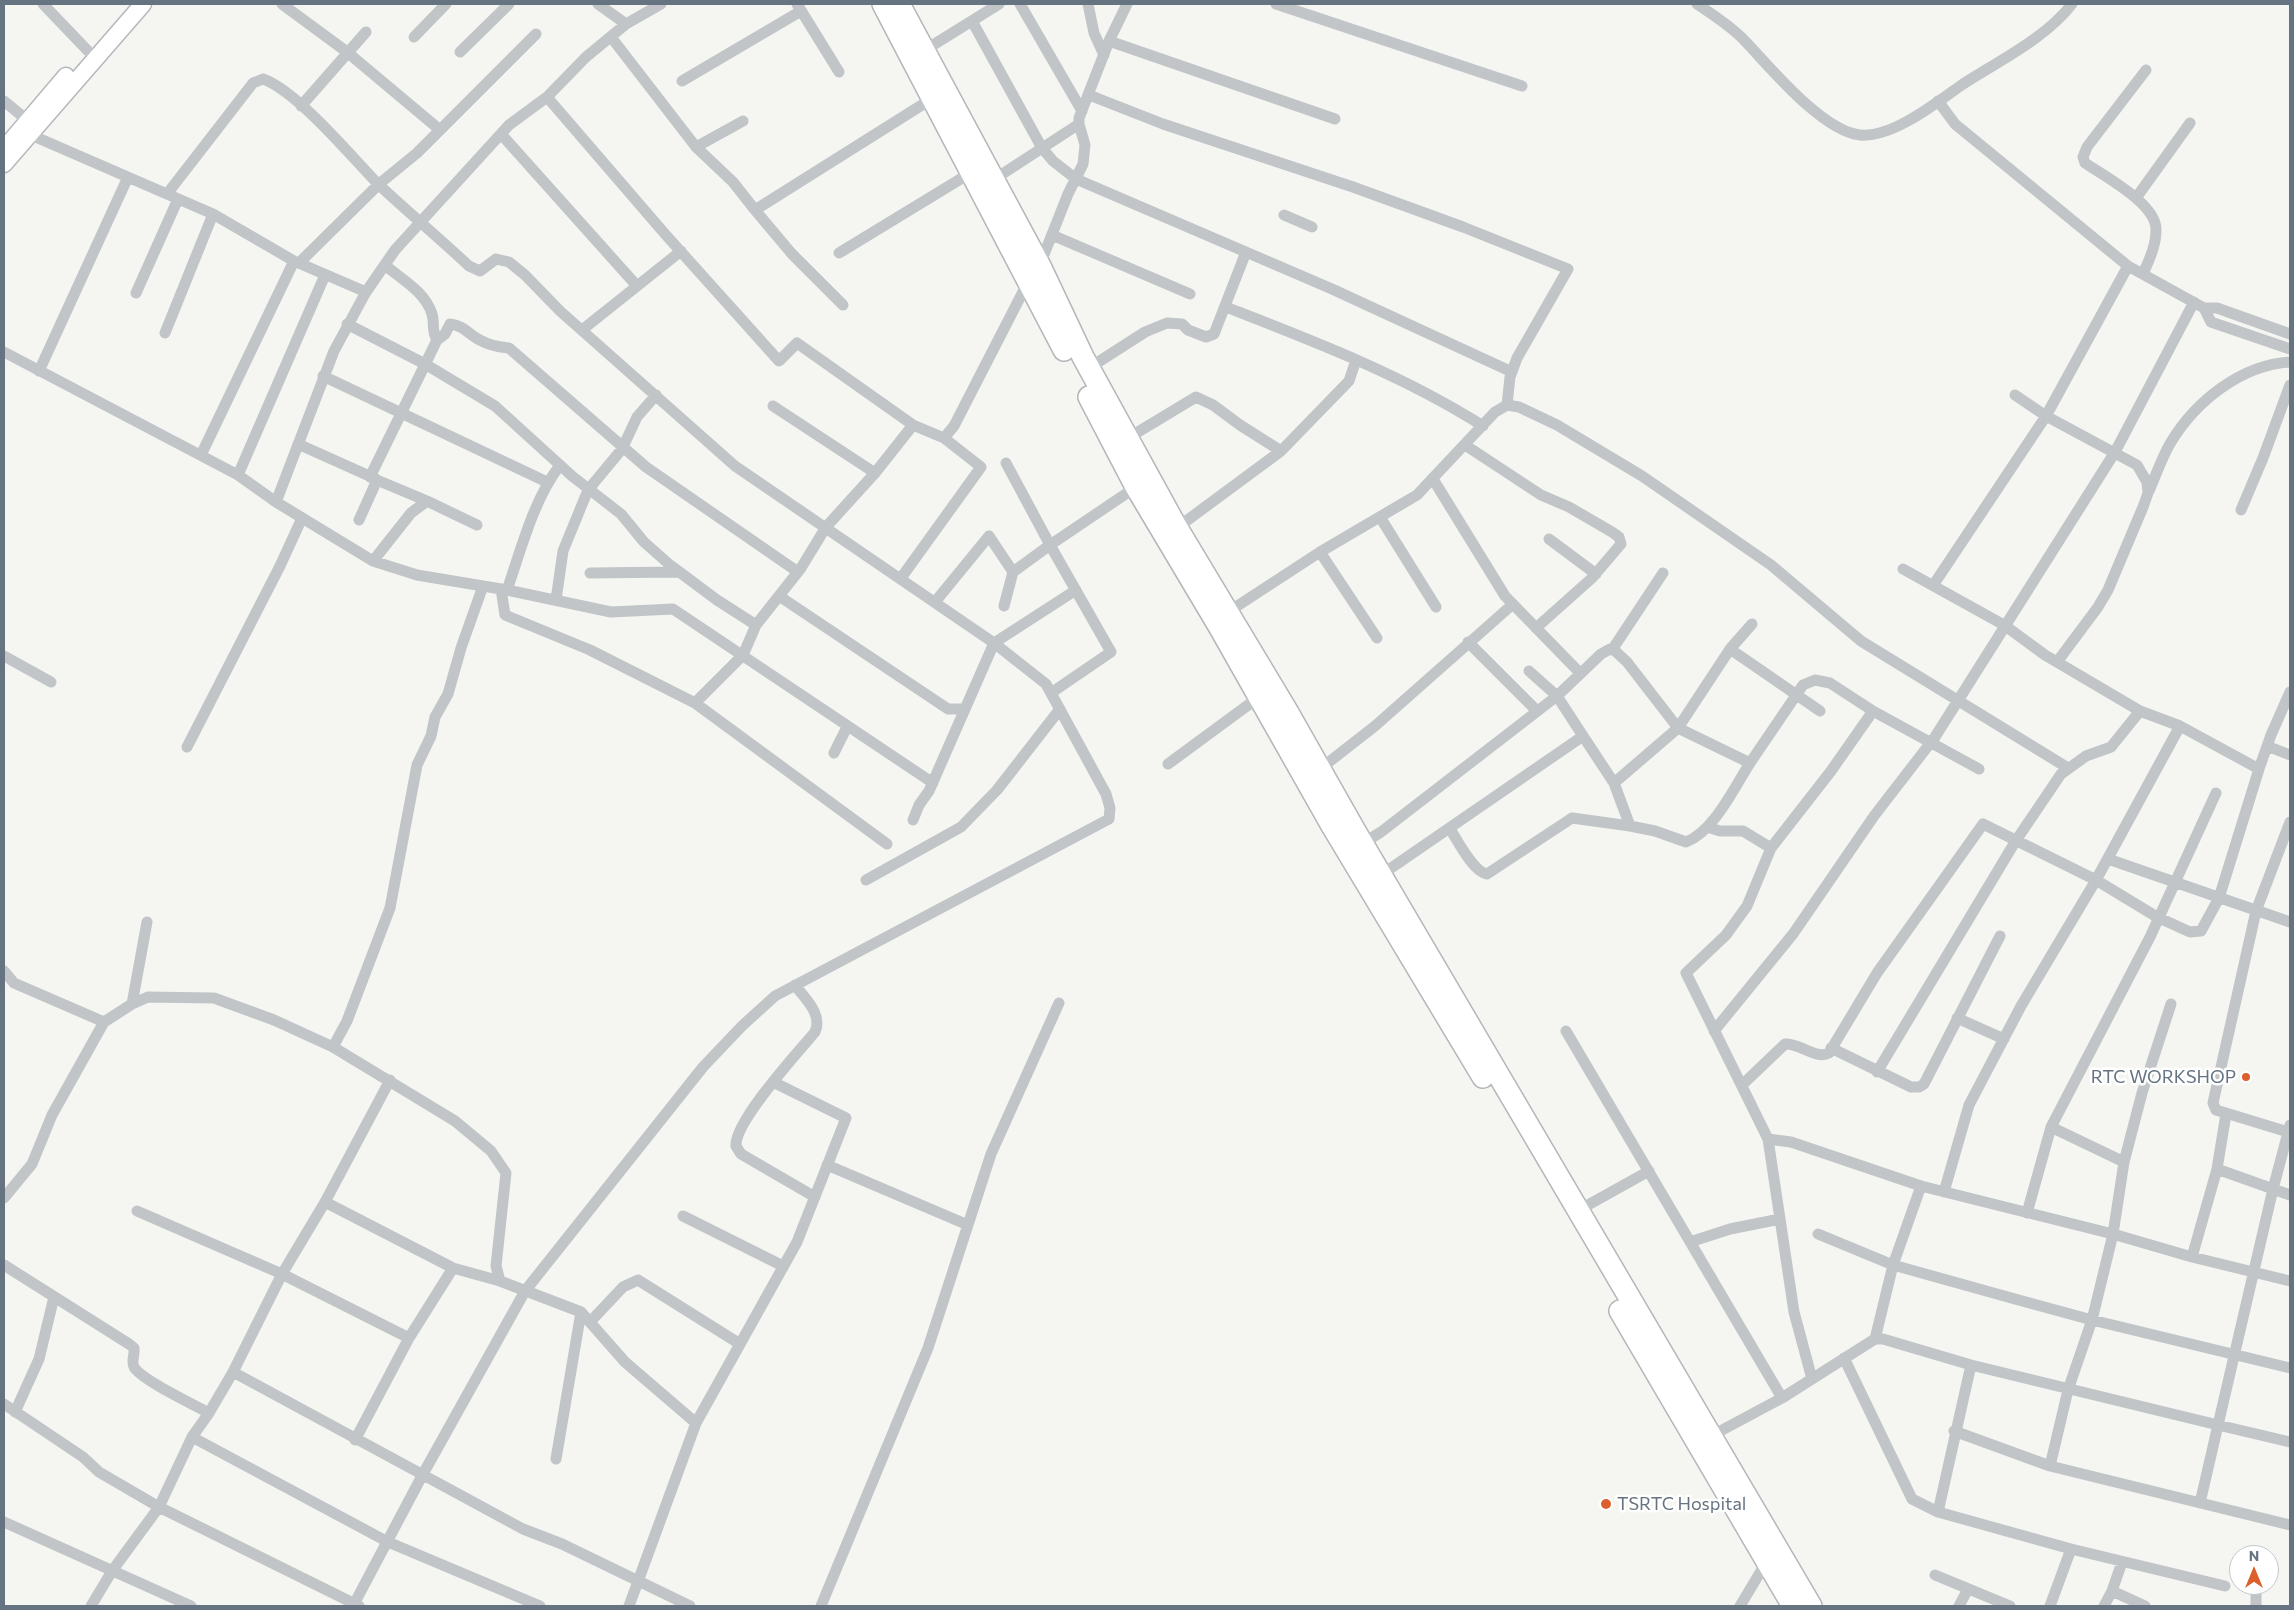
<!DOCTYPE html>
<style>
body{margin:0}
#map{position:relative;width:2294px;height:1610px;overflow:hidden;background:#f5f6f2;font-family:Commissioner,sans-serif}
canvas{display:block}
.frame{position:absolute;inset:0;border:5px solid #667482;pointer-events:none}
.north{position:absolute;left:2229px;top:1545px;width:50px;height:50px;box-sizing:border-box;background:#fff;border:1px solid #c2c7cd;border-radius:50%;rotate:0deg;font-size:14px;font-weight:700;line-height:20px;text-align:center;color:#667482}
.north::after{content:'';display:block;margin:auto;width:18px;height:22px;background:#dd5f2b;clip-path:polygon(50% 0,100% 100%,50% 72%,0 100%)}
</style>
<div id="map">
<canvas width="2294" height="1610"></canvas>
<div class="frame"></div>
<div class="north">N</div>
</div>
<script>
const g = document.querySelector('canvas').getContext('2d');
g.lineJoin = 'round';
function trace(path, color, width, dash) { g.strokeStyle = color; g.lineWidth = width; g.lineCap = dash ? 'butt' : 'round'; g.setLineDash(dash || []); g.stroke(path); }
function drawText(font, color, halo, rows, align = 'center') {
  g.font = font + ' Commissioner,sans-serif'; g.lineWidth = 5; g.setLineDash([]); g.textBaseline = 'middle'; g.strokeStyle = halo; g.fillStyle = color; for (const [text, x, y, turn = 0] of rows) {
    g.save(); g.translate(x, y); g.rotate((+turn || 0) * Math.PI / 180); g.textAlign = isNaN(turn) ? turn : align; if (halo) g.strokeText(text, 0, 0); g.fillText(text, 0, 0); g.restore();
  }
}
const secondary = new Path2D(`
 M4 149 66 76
 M4 164 143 4`);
const highway = new Path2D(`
 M883 4 1064 350
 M899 4 1040 266 1083 357 1177 528 1287 711 1355 831 1811 1606
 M1089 397 1136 487 1220 628 1331 824 1483 1077
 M1620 1311 1793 1606`);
trace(secondary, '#b4b8bc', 19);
trace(highway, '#b4b7ba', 24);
trace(new Path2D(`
 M43 4 88 51
 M282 4 347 52 440 130
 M598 4 626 24
 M661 4 626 24 586 57 547 97 509 125 395 250 366 292 334 351 276 502 373 561 417 575 507 590 611 612 673 609 933 783
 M797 4 839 72
 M1020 4 1082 111
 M1088 4 1094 33 1104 55
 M1276 4 1522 86
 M1697 4C1713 15 1731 26 1745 41 1770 67 1822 131 1860 135 1893 138 1937 102 1963 84 1999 61 2047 37 2072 4
 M972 21 1042 148 1053 161 1076 179 1332 289 1512 372
 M414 37 446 4
 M611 37 696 147 733 182 755 210 933 98
 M1109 41 1335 119
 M925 50 999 4
 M460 52 509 4
 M682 81 801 11
 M1089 95 1163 124 1353 187 1463 227 1568 269 1517 358 1510 377 1507 405
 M547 97 665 234 779 361 797 343 913 425 944 438 954 426 1029 280
 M4 101 27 120
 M1938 101 1955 124 2128 266 2204 308 2211 322 2290 349
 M301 106 366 32
 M501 134 637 286
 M31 135 213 214 294 261 366 292
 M696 147 743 121
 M990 182 1079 124
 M167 194 253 83 263 79C297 91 351 156 378 184 408 212 439 238 469 266L480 271 496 259 509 262 525 275 560 311 735 466 994 643 1046 684 1106 794 1110 808 1109 819 775 996 742 1026 703 1067 525 1291 423 1474 353 1606
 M2136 198 2190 123
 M755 210 792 254 843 305
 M1284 215 1312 227
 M1052 235 1190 294
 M839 253 972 172
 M299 263 379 184 417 153 536 34
 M386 266C403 280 425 292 432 314 435 323 431 331 437 340L445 334 450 324C466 326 468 335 482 341 490 346 500 347 509 348L646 467 798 572
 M1039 267 1068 194 1083 164 1085 145 1079 124V118L1109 41 1127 4
 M2143 274C2149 260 2156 246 2156 230 2157 204 2104 176 2085 163L2083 157 2087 147 2146 70
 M136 293 178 199
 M1226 307C1313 341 1403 375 1483 426
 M2204 308H2217L2290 334
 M347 324 425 364 495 406 572 476 621 514 644 542 670 565 717 600 756 625
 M582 330 681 251
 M165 333 213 214
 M4 352 238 475 276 502
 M1089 368 1145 332 1167 323 1182 324 1188 330 1206 337 1214 334 1246 252
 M39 371 128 177
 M323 376 547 482
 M2015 395 2046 416 2137 465 2147 482 2148 493 2143 507 2108 590 2098 607 2057 662
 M773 406 875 473
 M1128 438 1196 397 1213 405 1240 425 1281 451
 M298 444 376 479
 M1465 445 1541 495 1569 507 1612 532 1619 537 1621 544 1592 578 1536 628
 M201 455 294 261
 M1006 463 1050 545 1111 652 1051 693
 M238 475 325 275
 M370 477 437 340
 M1433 479 1505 596 1580 673
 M2149 491C2156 475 2162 457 2171 442 2196 401 2241 365 2290 362
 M2241 510 2263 458 2290 385
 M1380 517 1436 607
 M359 520 377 480 427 501
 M1174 530 1281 451 1349 381 1356 360
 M1549 539 1596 574
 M1320 552 1377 638
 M373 561 411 513 427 501 477 525
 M1903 569 2004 625 2045 655 2140 711 2180 726 2259 769
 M590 573 678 572
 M901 578 981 467 944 438
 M1934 584 2046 416 2128 266
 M501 589 505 615 590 650 695 703 887 844
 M507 590C522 547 533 501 560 465
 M779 596 948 709H965
 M556 600 563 551 588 490 622 449 637 417 656 395
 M935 602 989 536 1013 572
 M1004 606 1013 572 1050 545 1136 487
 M1228 612 1320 552 1417 495 1495 412 1507 405 1519 407 1557 425 1642 476 1771 565 1861 641 2068 768
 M1468 642 1537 711
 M1730 649 1820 711
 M1612 650 1663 573
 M4 656 51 682
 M1529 671 1557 696 1583 736 1614 783 1630 826
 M695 703 743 655 756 625 801 568 826 527 875 473 913 425
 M2267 746 2290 755
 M187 747 280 566 302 518
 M834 753 847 727
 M1750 763 1803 685 1815 680 1830 683 1873 711 1979 769
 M1168 764 1259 697
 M1320 769 1375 726 1513 604
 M1614 783 1678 728 1730 649 1752 624
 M913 820 919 805 929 791 994 643 1076 590
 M1707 827 1720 831H1743L1771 848
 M1360 845 1381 832 1557 696 1601 654 1610 649 1614 650 1627 662 1678 728 1750 763C1734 788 1714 831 1686 842L1655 831 1630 826 1572 818 1487 874C1473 872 1458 841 1450 829
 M2108 859 2290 922
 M1381 875 1583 736
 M866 880 961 827 997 790 1060 709
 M4 971 14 983 104 1022
 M795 985C805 999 823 1014 815 1032 798 1052 734 1122 736 1146L741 1154 815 1197
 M132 1004 147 922
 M1957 1018 2004 1039
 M1566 1031 1782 1398
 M1714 1031 1793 934 1874 816 1935 737 2115 452 2194 302
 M333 1047 347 1021 390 908 417 765 431 736 435 717 448 694 461 648 483 586
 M1831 1048 1911 1087H1919L1924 1084 2000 936
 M1877 1072 2015 842 2061 774 2086 756 2111 747 2140 711
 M1742 1085 1785 1044C1800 1043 1816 1060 1829 1053L1877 973 1983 824 2096 880 2157 917 2190 932 2201 931 2219 898 2259 769 2271 735 2290 692
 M2290 1125 2273 1189 2218 1425 2290 1442
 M2288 1132 2216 1110 2213 1103 2256 911 2290 822
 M1768 1139 1791 1142 1921 1186 2113 1234 2192 1257 2290 1281
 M2124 1162 2142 1093 2171 1004
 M827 1165 968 1225
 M2217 1169 2290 1195
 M1944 1192 1969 1105 2021 1006 2096 880 2180 726
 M4 1198 32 1164 52 1115 104 1022 132 1004 148 997 214 998 274 1020 333 1047 455 1121 491 1151 506 1173 496 1266 500 1281 581 1312 625 1362 696 1423
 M325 1202 453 1268 500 1281
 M1579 1210 1649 1171
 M137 1211 282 1274 409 1338
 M2027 1213 2051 1127 2150 937 2216 793
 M683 1216 783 1266
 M1818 1234 1893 1265 2015 1299 2092 1320 2290 1368
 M1690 1242 1730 1229 1780 1219
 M2192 1257 2217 1169 2226 1114
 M4 1265 129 1344 134 1348C135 1354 131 1362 134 1367 141 1380 195 1405 209 1413
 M590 1322 623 1287 638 1280 740 1344
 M1875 1339 1893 1265 1921 1186
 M1844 1358 1912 1499 1938 1512 2071 1549 2225 1586
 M233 1372 523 1529 562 1544 690 1606
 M1812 1379 1794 1312 1768 1139 1686 973 1726 935 1747 906 1771 848 1831 771 1873 711
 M4 1404 83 1457 99 1472 159 1507 359 1606
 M15 1412 39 1359 54 1297
 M1954 1431 2050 1466 2290 1525
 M1711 1436 1782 1398 1867 1344 1875 1339H1883L1971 1365 2218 1425 2200 1503
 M192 1437 388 1542 540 1606
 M355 1440 409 1338 453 1268
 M556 1459 581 1312
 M2050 1466 2068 1390 2092 1320 2113 1234 2124 1162 2051 1127
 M1938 1512 1971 1365
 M4 1522 191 1606
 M1935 1575 2010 1606
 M2112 1591 2122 1562
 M91 1606 112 1571 159 1507 192 1437 209 1413 233 1372 282 1274 325 1202 390 1080
 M629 1606 696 1423 797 1242 846 1118 773 1082
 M821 1606 928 1348 991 1154 1059 1003
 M1740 1606 1767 1561
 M1959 1606 1968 1589
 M2050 1606 2071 1549
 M2104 1606 2112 1591 2145 1606
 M2256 1606V1585`), '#c1c5c8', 11);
trace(secondary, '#fff', 16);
trace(highway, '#fff', 21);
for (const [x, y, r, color] of [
 [2246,1077,5,"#dd5f2b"],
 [1606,1504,6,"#dd5f2b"]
]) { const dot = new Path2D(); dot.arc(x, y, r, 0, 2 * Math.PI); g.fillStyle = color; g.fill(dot); trace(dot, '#fff', 2); }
drawText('18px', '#667482', '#fff', [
 ["RTC WORKSHOP",2236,1077],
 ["TSRTC Hospital",1617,1504,"left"]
], 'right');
</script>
